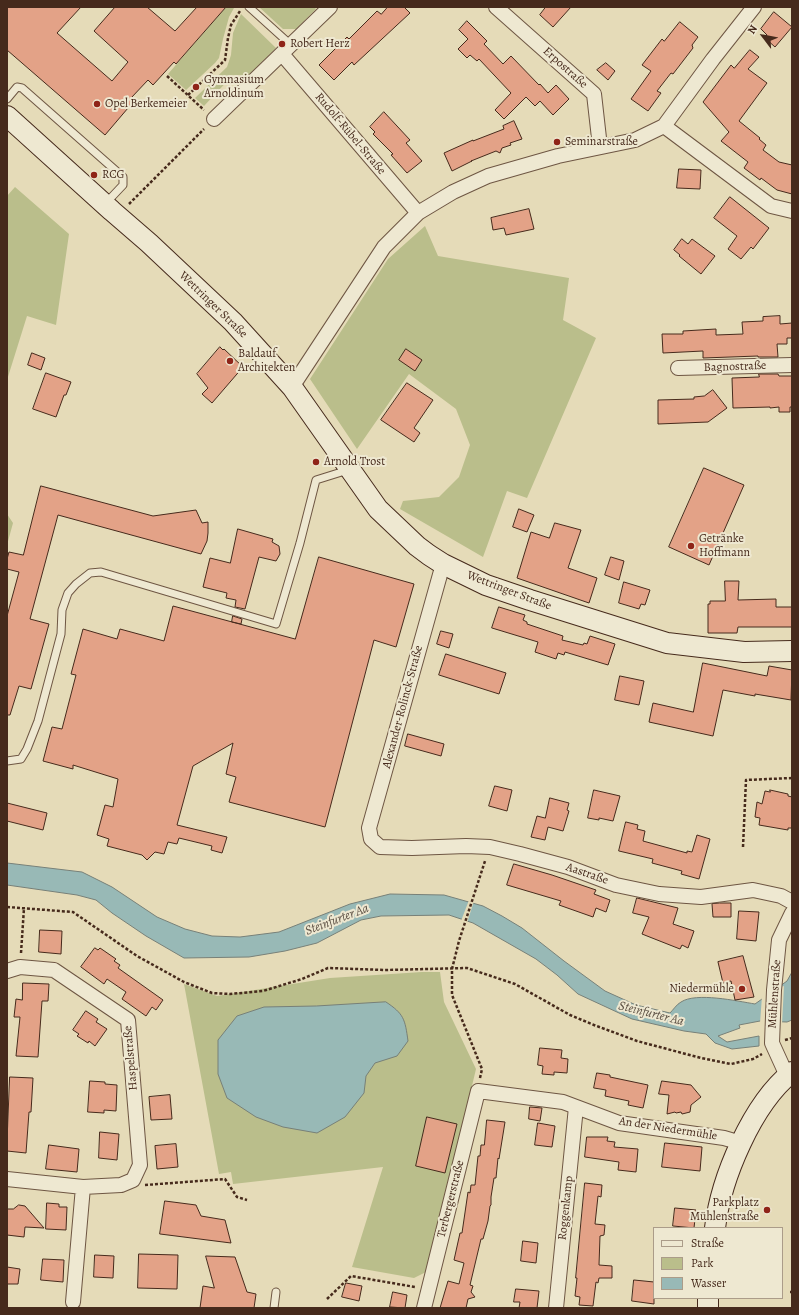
<!DOCTYPE html>
<meta charset="utf-8">
<style>
body{margin:0}
#map{position:relative;width:799px;height:1315px;overflow:hidden;background:#e5dbb8;font-family:Alegreya,serif}
canvas{display:block}
.frame{position:absolute;inset:0;border:8px solid #462a1c;pointer-events:none}
.legend{position:absolute;left:653px;top:1227px;width:130px;height:72px;box-sizing:border-box;background:#eee8d1;border:1px solid #ab9c89;margin:0;padding:5px 7px;list-style:none;font-size:12px;color:#462a1c}
.legend li{display:flex;align-items:center;gap:8px;height:20px}
.legend b{width:20px;border:1px solid #ab9c89}
.north{position:absolute;left:743px;top:16px;width:40px;height:40px;-webkit-text-stroke:3px #eee8d1;paint-order:stroke;rotate:302deg;font-size:11px;font-weight:700;line-height:16px;text-align:center;color:#462a1c}
.north::after{content:'';display:block;margin:auto;width:14px;height:18px;background:#462a1c;clip-path:polygon(50% 0,100% 100%,50% 72%,0 100%)}
</style>
<div id="map">
<canvas width="799" height="1315"></canvas>
<div class="frame"></div>
<ul class="legend">
<li><b style="height:5px;background:#eee8d1"></b>Straße</li>
<li><b style="height:11px;background:#babe8b"></b>Park</li>
<li><b style="height:11px;background:#98b9b6"></b>Wasser</li>
</ul>
<div class="north">N</div>
</div>
<script>
const g = document.querySelector('canvas').getContext('2d');
g.lineJoin = 'round';
function fillPath(path, color) { g.fillStyle = color; g.fill(path, 'evenodd'); }
function trace(path, color, width, dash) { g.strokeStyle = color; g.lineWidth = width; g.lineCap = dash ? 'butt' : 'round'; g.setLineDash(dash || []); g.stroke(path); }
function drawText(font, color, halo, rows, align = 'center') {
  g.font = font + ' Alegreya,serif'; g.lineWidth = 4; g.setLineDash([]); g.textBaseline = 'middle'; g.strokeStyle = halo; g.fillStyle = color; for (const [text, x, y, turn = 0] of rows) {
    g.save(); g.translate(x, y); g.rotate((+turn || 0) * Math.PI / 180); g.textAlign = isNaN(turn) ? turn : align; if (halo) g.strokeText(text, 0, 0); g.fillText(text, 0, 0); g.restore();
  }
}
fillPath(new Path2D(`
 M226 7 234 8 229 17 223 39 219 58 215 63 186 90 168 74Z
 M259 7H314L316 9 296 29H283Z
 M241 14 276 48 244 80 240 75H233L204 106 195 98 227 67 231 55 233 33Z
 M15 187 69 234 56 325 27 316 7 380V196Z
 M425 226 438 256 569 278 563 320 596 338 527 498 507 491 483 557 400 509 403 501 439 497 459 477 470 445 456 409 409 374 357 449 310 379 388 259Z
 M7 514 13 523 7 545Z
 M422 972H440L444 1002 476 1069 428 1271 414 1278 352 1267 383 1167 233 1184 231 1172 219 1174 184 984 217 996 330 978Z`), '#babe8b');
const water = new Path2D(`
 M7 863 82 872 112 887 157 917 185 929 212 936 240 937 279 932 350 904 390 894 444 895 483 906 502 916 522 928 564 961 605 991 636 1005 670 1013C673 1010 677 1004 681 1002 696 992 737 1001 755 1004L787 981 792 972V1020L787 1022 760 1021 739 1025 740 1028 718 1036 727 1042 759 1036V1046L732 1049 715 1043 706 1034 684 1031 632 1019 578 994 557 975 536 959 473 923 449 915 381 916 361 920 317 943 285 951 249 957 184 958 146 936 112 913 96 900 77 895 7 885Z
 M386 1002C404 1014 405 1019 408 1041L397 1056 375 1063 366 1076 364 1093 345 1117 317 1133 283 1127 256 1117 227 1098 218 1074V1040L237 1016 264 1007 316 1006Z`);
fillPath(water, '#98b9b6');
trace(water, '#778078', 1);
fillPath(new Path2D(`
 M469 900 474 901 467 923 461 921Z
 M784 986 782 1024 760 1023 762 996 770 990Z`), '#e5dbb8');
const building = new Path2D(`
 M7 7H81L57 33 112 81 128 62 94 31 115 7H147L175 31 197 7H226L176 64 174 62 153 85 148 80 131 98 134 101 105 135 7 50Z
 M388 7H404L410 13 354 65 352 62 334 80 319 65 347 37 349 39 377 11 381 14Z
 M546 7H571L553 27 540 15Z
 M774 12 792 27 775 47 765 38 767 35 761 29Z
 M467 21 487 41 484 44 503 64 511 56 539 85 540 84 548 93 556 85 569 99 553 115 540 101 535 106 526 97 504 119 495 110 511 93 479 59 477 61 470 55 467 58 458 49 468 39 459 30Z
 M680 22 698 37 692 45 693 48 673 74 671 73 657 91 661 93 648 111 631 99 651 71 642 65 662 39 664 41Z
 M750 50 759 57 748 69 767 83 739 121 760 138 759 139 766 145 763 150 779 162 792 165V194L777 190 761 178 760 180 744 168 748 162 721 141 729 132 703 102 731 65 734 68Z
 M606 63 615 71 608 80 597 70Z
 M384 112 410 140 406 143 422 161 407 173 391 155 393 154 373 134 375 132 370 127Z
 M514 121 522 139 510 143 511 145 502 148 500 153 496 151 471 161H472L452 171 444 153 473 140V141L504 129 503 126Z
 M679 169 701 170 700 189 677 188Z
 M730 197 769 228 753 249 751 247 741 259 728 249 737 236 714 218Z
 M529 209 534 229 506 235 504 228 493 230 491 218Z
 M682 239 688 244 692 239 715 256 701 274 679 256 680 255 674 250Z
 M780 316V324L792 323V338H787V344H777L778 357H758V356L703 358V351L663 353 662 334H683V331L716 329V335L743 334 742 322 763 321V317Z
 M220 347 223 350 224 349 243 367 212 403 202 394 208 388 197 374Z
 M406 349 422 360 415 371 399 360Z
 M32 353 45 358 41 370 28 365Z
 M46 373 71 382 66 395H64L56 417 33 409Z
 M759 374H778L779 376H792V407H790V412H779V407L770 408V407L733 408 732 378 759 377Z
 M407 383 433 400 414 428 420 433 414 442 381 420Z
 M713 390 727 408 708 422 658 424V400L694 399V397L704 396Z
 M704 468 744 485 709 565 669 547Z
 M41 486 153 516 196 510 202 523 208 522V533L207 541 201 554 58 515 30 619 49 624 31 689 19 686 10 715H7V616L19 572 7 569V559L9 552 23 555Z
 M519 509 534 515 527 532 513 527Z
 M555 523 581 530 568 568 597 578 589 603 517 578 531 532 549 538Z
 M238 529 273 539 272 542 279 546 280 554 276 561 259 557 245 609 235 607 236 600 226 598 227 593 203 587 210 558 230 563Z
 M319 557 414 584 396 647 374 640 325 827 229 802 236 777 226 774 233 743 193 766 177 825 227 837 222 853 211 850 212 846 179 838 177 844 168 842 164 854 155 852 147 860 142 855 107 846 109 839 97 835 105 805 113 807 118 779 73 765V769L43 761 52 727 62 729 76 675 71 674 83 629 117 639 120 629 164 641 173 606 295 639Z
 M611 557 624 561 619 580 605 575Z
 M725 581H739L738 600 776 599V607H792V627H738L737 633H708V604H710V601H725Z
 M624 582 650 590 645 605 641 604 639 609 619 603Z
 M499 607 525 615 523 620 527 622V624L563 636 562 640 583 645 584 643 587 644 590 636 615 644 608 665 565 652 564 655 558 653 556 659 535 652 538 642 492 628Z
 M233 616 242 619 241 624 232 622Z
 M441 631 453 634 449 648 437 644Z
 M446 654 506 673 499 694 439 675Z
 M703 663 767 676 769 666 792 670 791 700 755 694V696L723 690 713 736 649 722 653 703 693 712Z
 M620 676 644 681 639 705 615 700Z
 M408 734 444 744 441 756 405 746Z
 M495 786 512 790 507 811 489 806Z
 M594 790 620 796 613 821 599 818V820L588 818Z
 M770 790 788 794V796L792 797V828H788V830L759 825 760 818 755 817 757 802 762 804 765 791 770 792Z
 M550 798 569 803 567 810 569 811 563 831 548 827 545 840 531 837 537 816 545 818Z
 M7 803 47 813 43 830 7 821Z
 M626 822 638 825 637 829 645 831 643 841 687 853V851L692 852 697 835 710 839 699 879 681 874 682 871 652 863 653 859 619 851Z
 M514 864 552 875 596 890 594 894 610 900 606 912 596 908 593 917 559 905 561 901 507 885Z
 M637 898 678 908 673 924 694 931 688 948 682 945 680 949 642 934 649 917 633 913Z
 M720 903H731V917H713L712 904Z
 M739 911 759 912 756 941 737 939Z
 M40 930 62 931 61 954 39 952Z
 M95 948 98 950 100 948 116 959 114 961 120 965 118 968 163 1000 156 1010 152 1007 146 1016 122 999 126 992 107 979 104 984 81 967Z
 M743 956 754 997 735 1000 731 981 723 983 718 962Z
 M23 983 49 984 48 1001H42L38 1057 16 1056 20 1017H14L16 999 22 1000Z
 M86 1011 98 1019 96 1022 107 1029 95 1046 89 1041 88 1043 77 1036 79 1034 73 1030Z
 M540 1048 562 1050 561 1058 568 1059 567 1073 554 1072V1075L542 1074 543 1066 538 1065Z
 M597 1073 610 1075V1077L648 1085 643 1108 628 1105 629 1101 605 1096 606 1090 594 1088Z
 M10 1077 33 1078 31 1112H29L26 1153 7 1151Z
 M90 1081 105 1082V1084L117 1085 116 1111 104 1110V1113L88 1112Z
 M662 1081 691 1085 701 1097 691 1105 690 1112 682 1114 681 1112 676 1113 675 1112 667 1114 669 1095 659 1094Z
 M170 1095 172 1119 151 1120 149 1097Z
 M530 1107 542 1108 540 1121 529 1119Z
 M427 1117 457 1124 445 1173 416 1166Z
 M487 1120 505 1122 499 1159 498 1158 496 1178H494L491 1197V1205L490 1206 488 1221 483 1239H481L470 1285 473 1286 471 1292 475 1297 468 1299 466 1308H440L448 1281 459 1284 464 1263 454 1260 460 1233H462L468 1192 470 1193 471 1185H475L478 1156H480L481 1145H484Z
 M538 1123 555 1126 552 1147 535 1145Z
 M100 1132 119 1134 117 1160 99 1158Z
 M587 1137H608L607 1141 615 1142 614 1147 638 1149 636 1172 618 1170 619 1162 585 1157Z
 M665 1143 702 1147 700 1171 662 1167Z
 M176 1144 178 1167 157 1169 155 1146Z
 M49 1145 79 1149 77 1172 46 1169Z
 M585 1183 602 1185 601 1197 598 1196 595 1224 605 1225 604 1235 600 1236 599 1265 612 1266V1278H599L598 1283 596 1282 593 1306 579 1305 580 1297 575 1296 577 1278H576Z
 M165 1201 196 1205 201 1216 225 1220 231 1243 160 1234Z
 M47 1203 59 1204V1207H67L66 1230 46 1229Z
 M19 1205 25 1206 44 1228 25 1227 24 1237 7 1235V1209H13Z
 M675 1208 696 1210 694 1228 673 1226Z
 M523 1241 538 1243 536 1263 521 1261Z
 M139 1254 178 1255 177 1289 138 1288Z
 M95 1255 114 1256 113 1278 94 1277Z
 M206 1256 235 1257 247 1292 256 1294 254 1308H200L203 1286 214 1288Z
 M43 1259 64 1260 63 1282 41 1280Z
 M7 1267 20 1269 18 1284H7Z
 M634 1280 654 1282V1304L632 1301Z
 M346 1283 362 1286 359 1301 342 1297Z
 M516 1289 539 1291 537 1308H519L520 1302H514Z
 M393 1292 407 1295 405 1308 390 1307Z`);
fillPath(building, '#e3a287');
trace(building, '#462a1c', 1);
const service = new Path2D(`
 M249 7 291 45
 M7 99 17 87 22 88 123 177V185L106 203
 M7 761 21 759 27 749 38 721 61 634 62 610 68 593 76 584 90 573 101 572 276 624 300 543 316 480 348 470
 M274 1308 276 1292`);
const minor = new Path2D(`
 M496 7 594 94 600 147
 M282 54 418 213
 M214 119 330 7
 M664 126 771 206 792 211
 M678 368 792 365
 M292 387 384 247 418 213 453 192 488 176 558 156 635 140 664 126 713 59 754 7
 M443 564 369 828 371 839 380 847 412 848 466 846 490 847 520 854 568 867 616 885 659 894 701 897 753 890 781 896 792 902
 M7 971 20 967 54 970 128 1020 140 1165 133 1180 121 1185 83 1187 7 1179
 M787 1076 772 1043 774 990 779 940 792 913
 M73 1302 83 1187
 M424 1308 478 1091 563 1102 619 1123 724 1138 741 1143
 M556 1308 576 1107`);
const secondary = new Path2D(`
 M7 116 112 211 149 243 233 322 292 387 378 509 417 546 429 555 443 564 486 585 530 600 667 643 744 652 792 651
 M715 1228C721 1178 752 1104 792 1072
 M708 1308V1298`);
trace(service, '#6e5643', 9);
trace(minor, '#6e5643', 16);
trace(secondary, '#462a1c', 22);
trace(new Path2D(`
 M167 76 204 110
 M188 95 225 60 228 38 231 25 240 11
 M129 204 204 129
 M743 847 746 780 792 778
 M7 907 73 912 137 956 184 982 212 993 230 994 263 991 302 979 328 968 385 970 467 968 515 984 570 1015 594 1025 637 1041 701 1058 731 1064 753 1059 762 1054
 M21 953 24 908
 M785 1040 792 1038
 M480 1078 482 1069 452 995V969L459 941 485 861
 M145 1185 225 1179 237 1197 247 1200
 M790 1292H792
 M327 1299 351 1276 415 1287`), '#462a1c', 2.5, [3, 2]);
trace(service, '#eee8d1', 7);
trace(minor, '#eee8d1', 14);
trace(secondary, '#eee8d1', 20);
for (const [x, y, r, color] of [
 [282,44,4,"#8f2418"],
 [196,87,4,"#8f2418"],
 [97,104,4,"#8f2418"],
 [557,142,4,"#8f2418"],
 [94,175,4,"#8f2418"],
 [230,361,4,"#8f2418"],
 [316,462,4,"#8f2418"],
 [691,546,4,"#8f2418"],
 [742,989,4,"#8f2418"],
 [767,1210,4,"#8f2418"]
]) { const dot = new Path2D(); dot.arc(x, y, r, 0, 2 * Math.PI); g.fillStyle = color; g.fill(dot); trace(dot, '#eee8d1', 1.5); }
drawText('12px', '#462a1c', '#eee8d1', [
 ["Robert Herz",290,44],
 ["Gymnasium",204,80],
 ["Arnoldinum",204,94],
 ["Opel Berkemeier",105,104],
 ["Seminarstraße",565,142],
 ["RCG",102,175],
 ["Baldauf",238,354],
 ["Architekten",238,368],
 ["Arnold Trost",324,462],
 ["Getränke",699,539],
 ["Hoffmann",699,553],
 ["Niedermühle",734,989,"right"],
 ["Parkplatz",759,1203,"right"],
 ["Mühlenstraße",759,1217,"right"]
], 'left');
drawText('12px', '#462a1c', '#eee8d1', [
 ["Erpostraße",565,68,42],
 ["Rudolf-Rübel-Straße",350,134,50],
 ["Wettringer Straße",213,305,44],
 ["Bagnostraße",735,367,-2],
 ["Wettringer Straße",509,591,21],
 ["Alexander-Rolinck-Straße",403,707,-75],
 ["Aastraße",587,874,19],
 ["Mühlenstraße",775,994,-86],
 ["Haspelstraße",131,1058,-95],
 ["An der Niedermühle",668,1129,9],
 ["Terbergerstraße",451,1199,-76],
 ["Roggenkamp",566,1208,-84]
]);
drawText('italic 13px', '#5a4e42', '#eee8d1', [
 ["Steinfurter Aa",337,920,-21],
 ["Steinfurter Aa",651,1014,14]
]);
</script>
